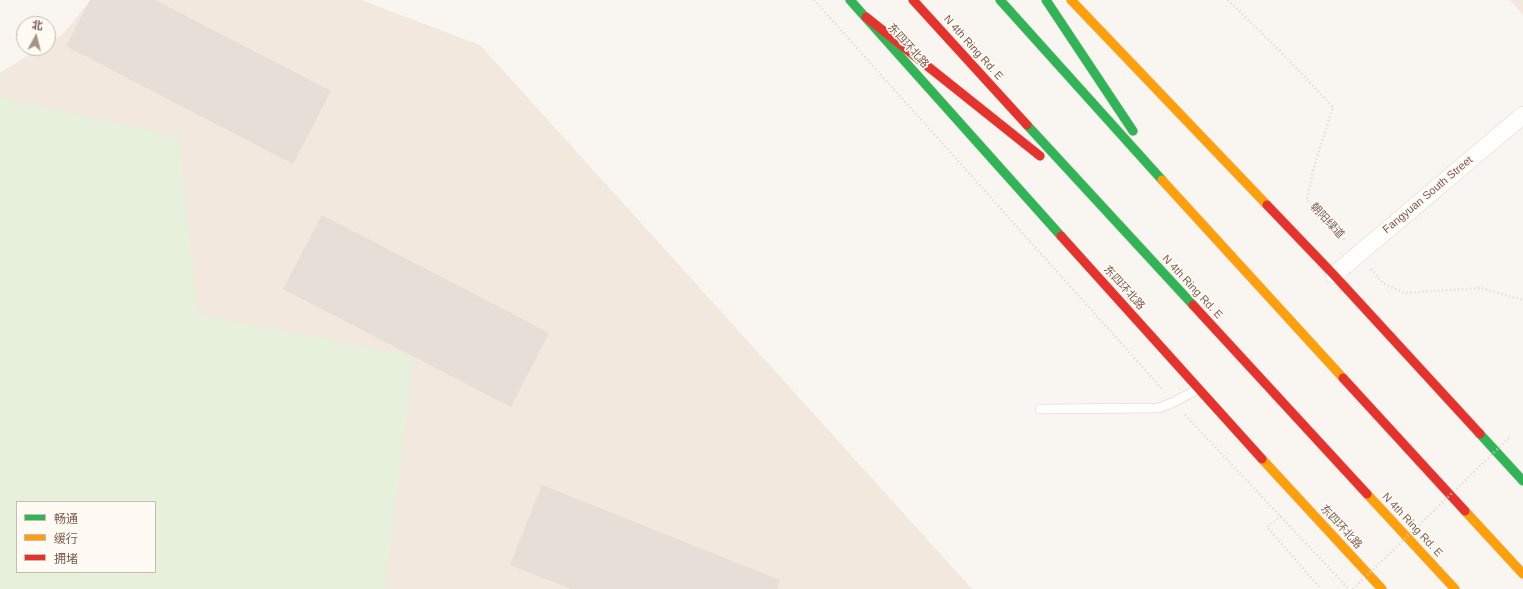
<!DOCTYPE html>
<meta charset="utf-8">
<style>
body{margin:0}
#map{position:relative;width:1523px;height:589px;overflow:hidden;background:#f9f5f0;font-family:Helvetica,"Noto Sans SC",sans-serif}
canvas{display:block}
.legend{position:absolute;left:16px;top:501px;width:140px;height:72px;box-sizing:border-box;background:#fffaf3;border:1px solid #cabbb1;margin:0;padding:5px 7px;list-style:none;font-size:12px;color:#7a5c4d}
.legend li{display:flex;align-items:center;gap:8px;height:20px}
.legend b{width:20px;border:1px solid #cabbb1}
.north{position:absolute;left:16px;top:16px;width:40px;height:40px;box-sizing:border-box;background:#fffaf3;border:1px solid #cabbb1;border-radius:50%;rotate:7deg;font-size:11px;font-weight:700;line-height:16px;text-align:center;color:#7a5c4d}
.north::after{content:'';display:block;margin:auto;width:14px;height:18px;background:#a69286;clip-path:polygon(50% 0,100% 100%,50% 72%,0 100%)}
</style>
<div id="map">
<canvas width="1523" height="589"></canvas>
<ul class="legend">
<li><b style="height:5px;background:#30b455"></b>畅通</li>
<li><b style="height:5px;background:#ff9f0a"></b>缓行</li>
<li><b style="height:5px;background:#e5322d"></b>拥堵</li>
</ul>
<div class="north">北</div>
</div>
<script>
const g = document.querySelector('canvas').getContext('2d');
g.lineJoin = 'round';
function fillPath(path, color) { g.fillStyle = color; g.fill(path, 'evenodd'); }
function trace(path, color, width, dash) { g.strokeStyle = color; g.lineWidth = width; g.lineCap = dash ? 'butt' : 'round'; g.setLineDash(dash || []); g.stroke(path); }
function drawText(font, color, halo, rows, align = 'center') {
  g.font = font + ' Helvetica,"Noto Sans SC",sans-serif'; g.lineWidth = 3.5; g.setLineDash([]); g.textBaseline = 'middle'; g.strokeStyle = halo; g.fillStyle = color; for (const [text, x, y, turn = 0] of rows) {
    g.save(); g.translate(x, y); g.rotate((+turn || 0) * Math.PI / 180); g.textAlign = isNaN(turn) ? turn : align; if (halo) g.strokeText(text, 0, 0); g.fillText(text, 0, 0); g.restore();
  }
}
fillPath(new Path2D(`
 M91 0H361L480 45 972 589H0V73L40 48H48V43L63 34ZM17 502H155V572H17Z
 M1510 0H1523V15Z`), '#f2e8de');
fillPath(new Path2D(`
 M0 97 179 137 198 314 414 356 385 589H0ZM17 502H155V572H17Z`), '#e7f0db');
fillPath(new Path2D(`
 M90 0H155L331 91 293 164 66 46Z
 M322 215 549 333 511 407 283 289Z
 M542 485 780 580 777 589H571L510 565Z`), '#e6ded7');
const lane = new Path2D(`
 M1040 409 1159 408 1174 402 1198 389`);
const street = new Path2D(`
 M1334 275 1523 115`);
const fast = new Path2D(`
 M850 0 1061 236
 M1000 0 1162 180
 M1046 0 1133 131
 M1027 125 1193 305
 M1480 434 1523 481`);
const slow = new Path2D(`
 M1071 0 1267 205
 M1162 180 1343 378
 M1262 459 1382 589
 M1367 494 1455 589
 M1465 511 1523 574`);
const jam = new Path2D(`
 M913 0 1027 125
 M866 17 1040 156
 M1267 205 1334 275 1480 434
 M1061 236 1262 459
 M1193 305 1367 494
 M1343 378 1465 511`);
trace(lane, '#d7d1cb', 10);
trace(street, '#d7d1cb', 18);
trace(fast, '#d9d2cb', 10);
trace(slow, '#d9d2cb', 10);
trace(jam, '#d9d2cb', 10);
trace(new Path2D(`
 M814 0 1163 390
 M1228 0 1279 50 1333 107 1313 170 1307 200 1345 240
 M1371 269 1383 283 1404 293 1481 288 1523 300
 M1185 415 1349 589
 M1281 516 1267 527 1321 589`), '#dcd5d0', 2.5, [1, 3]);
trace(lane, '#fefefd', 9);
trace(street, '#fefefd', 17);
trace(fast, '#30b455', 9);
trace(slow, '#ff9f0a', 9);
trace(jam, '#e5322d', 9);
trace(new Path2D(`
 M1353 589 1509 438`), '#dcd5d0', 2.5, [1, 3]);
drawText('11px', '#7a5c4d', '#fffaf3', [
 ["东四环北路",908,46,48],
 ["N 4th Ring Rd. E",973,48,48],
 ["Fangyuan South Street",1428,195,-40],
 ["朝阳绿道",1327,221,47],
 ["N 4th Ring Rd. E",1192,287,47],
 ["东四环北路",1124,288,48],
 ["N 4th Ring Rd. E",1412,525,47],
 ["东四环北路",1341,527,47]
]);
</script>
